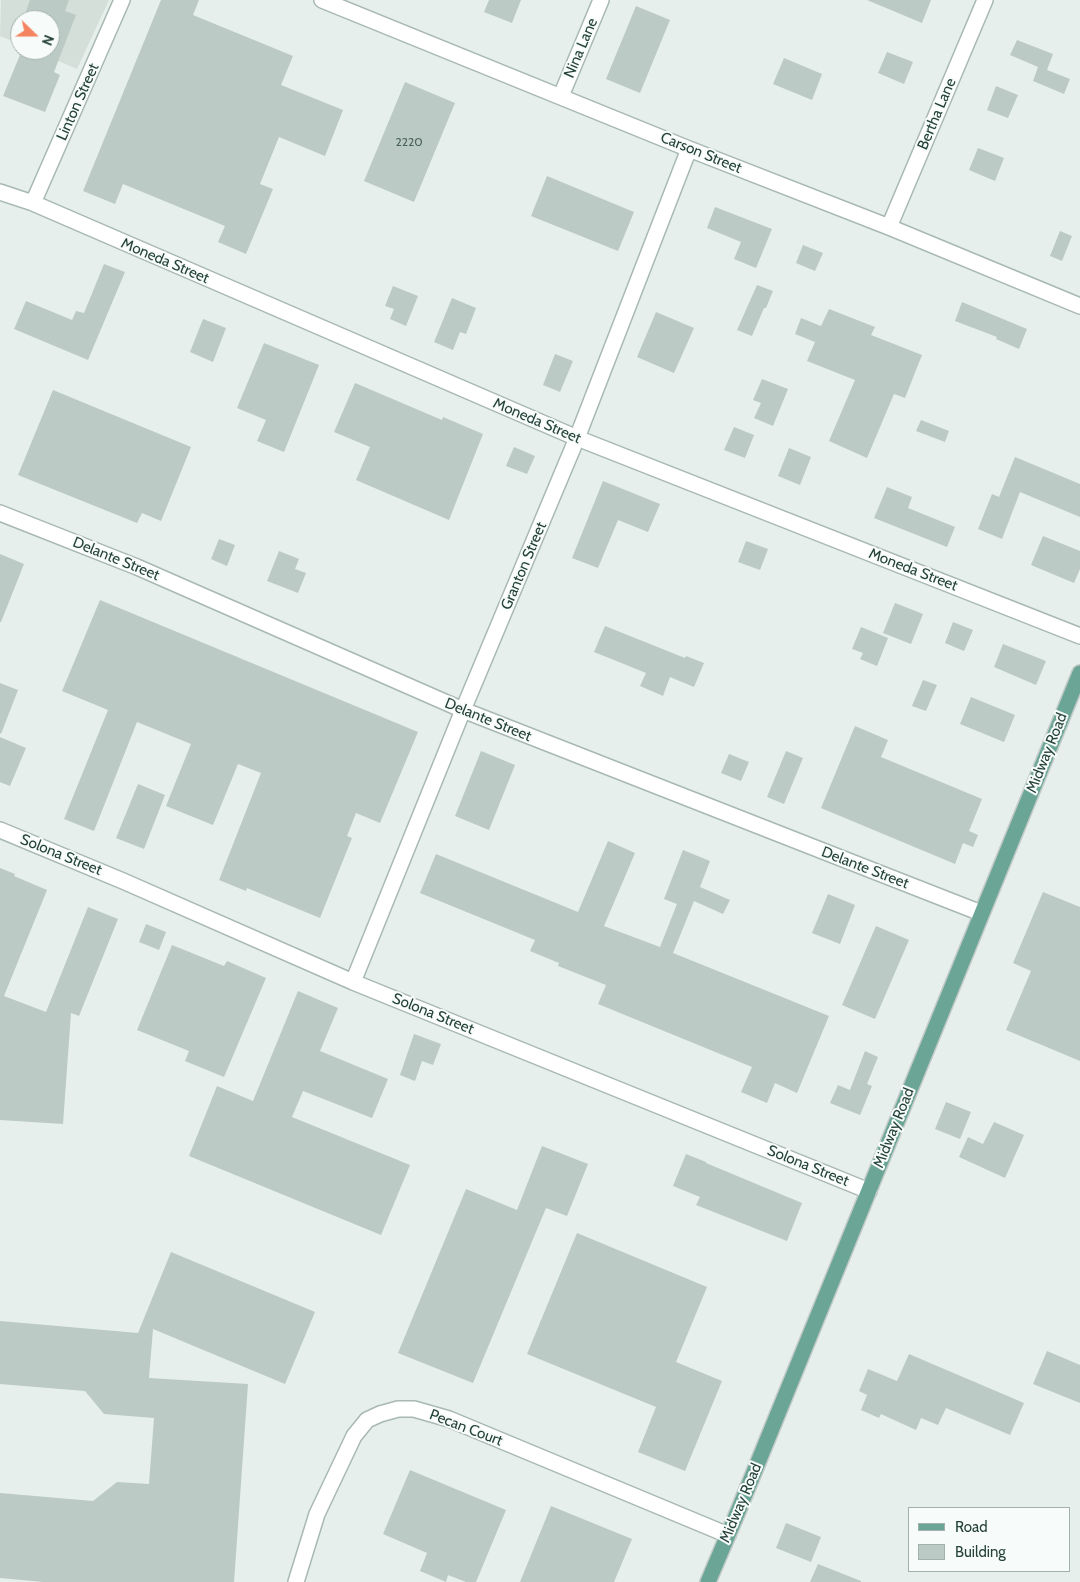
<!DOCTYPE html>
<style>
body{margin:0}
#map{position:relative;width:1080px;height:1582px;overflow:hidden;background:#e6efeb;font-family:Cabin,sans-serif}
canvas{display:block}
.legend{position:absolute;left:908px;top:1507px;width:162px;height:65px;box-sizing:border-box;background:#f7fbf9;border:1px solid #a3b1ad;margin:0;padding:6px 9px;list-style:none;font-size:15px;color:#24423a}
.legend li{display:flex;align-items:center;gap:10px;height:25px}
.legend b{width:25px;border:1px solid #a3b1ad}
.north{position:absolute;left:10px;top:10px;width:50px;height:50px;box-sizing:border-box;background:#f7fbf9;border:1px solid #a3b1ad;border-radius:50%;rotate:112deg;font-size:14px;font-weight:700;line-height:20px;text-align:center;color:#24423a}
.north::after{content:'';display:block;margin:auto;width:18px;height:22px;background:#f4845f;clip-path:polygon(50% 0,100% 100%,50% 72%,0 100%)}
</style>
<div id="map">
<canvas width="1080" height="1582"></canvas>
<ul class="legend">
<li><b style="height:6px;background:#6aa596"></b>Road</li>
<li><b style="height:14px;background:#bbcac4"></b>Building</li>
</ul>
<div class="north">N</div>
</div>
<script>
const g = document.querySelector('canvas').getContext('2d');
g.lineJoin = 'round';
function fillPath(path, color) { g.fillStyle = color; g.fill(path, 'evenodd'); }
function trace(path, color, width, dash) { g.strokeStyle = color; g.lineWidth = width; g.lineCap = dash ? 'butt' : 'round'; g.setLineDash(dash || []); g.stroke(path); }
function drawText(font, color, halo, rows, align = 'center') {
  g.font = font + ' Cabin,sans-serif'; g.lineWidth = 4; g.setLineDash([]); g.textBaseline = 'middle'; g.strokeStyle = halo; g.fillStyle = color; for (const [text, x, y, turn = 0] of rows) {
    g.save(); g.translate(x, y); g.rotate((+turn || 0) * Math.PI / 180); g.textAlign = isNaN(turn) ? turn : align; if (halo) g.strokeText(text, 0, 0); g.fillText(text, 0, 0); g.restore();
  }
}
fillPath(new Path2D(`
 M1 0H109L77 69 33 50H50V20H20V44L0 36Z`), '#d4dfda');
fillPath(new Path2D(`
 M30 0H69L65 11 76 15 54 72 60 75 45 112 3 96 22 50H50V20H23Z
 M161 0H199L193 15 293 56 281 85 343 110 325 156 279 137 260 184 273 189 246 254 218 242 225 226 123 184 115 204 83 191Z
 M489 0H521L512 23 484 12Z
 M867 0H931L922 23Z
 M636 6 670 20 640 93 606 79Z
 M1017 40 1053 54 1047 70 1070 79 1064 94 1033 81 1038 67 1010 55Z
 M887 52 913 62 904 84 878 73Z
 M784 58 822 74 812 100 773 84Z
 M405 82 455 103 414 202 364 181Z
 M996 86 1018 95 1008 118 987 110Z
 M978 148 1004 158 995 181 969 170Z
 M547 176 634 212 618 251 531 216Z
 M715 207 772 229 756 268 734 259 741 242 707 228Z
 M1060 231 1072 236 1062 261 1050 256Z
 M803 245 823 253 815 271 796 263Z
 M104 264 125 272 88 360 14 329 26 301 72 320 76 311 84 313Z
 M757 285 773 291 766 308H764L752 336 737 330Z
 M393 286 418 296 406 326 390 319 394 309 385 306Z
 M452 298 476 308 466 334 460 332 453 350 434 342Z
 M962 302 1027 329 1019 349 996 339 997 337 955 321Z
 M829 309 875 327 871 335 922 355 905 398 894 394 867 458 829 441 855 380 807 361 815 342 795 334 801 318 821 326Z
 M656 312 694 328 674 373 637 357Z
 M203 319 226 328 213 362 190 352Z
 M264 343 319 365 284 452 257 441 266 420 237 408Z
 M555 354 573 361 560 392 543 385Z
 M762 379 788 389 773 426 754 418 761 403 753 400Z
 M355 383 442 420 443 417 483 434 449 520 356 480 370 447 334 432Z
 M53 390 191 447 161 521 142 513 137 523 18 475Z
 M921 420 949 431 945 442 916 431Z
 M734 427 754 435 745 458 724 450Z
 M514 447 535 456 527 474 506 466Z
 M789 448 811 457 800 485 778 476Z
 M1015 457 1080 484V517L1020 492 1002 539 978 529 992 494 999 497Z
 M603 481 660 504 648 532 618 520 598 568 572 558Z
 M887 487 912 497 908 508 955 527 947 547 874 518Z
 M1043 536 1080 551V569L1074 583 1031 565Z
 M219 539 235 545 227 566 211 559Z
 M746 541 768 549 760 570 738 562Z
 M279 551 299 559 295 569 306 573 298 593 267 581Z
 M0 554 24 564 1 622H0Z
 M100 600 418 732 380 823 356 813 347 836 352 838 320 918 247 888 246 891 219 880 261 773 238 764 213 825 166 806 191 744 137 722 94 831 64 819 108 710 62 691Z
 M895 603 923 614 911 644 883 633Z
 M953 622 973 630 964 651 945 643Z
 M605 626 685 658 686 656 704 663 694 687 670 677 663 696 640 686 646 673 594 652Z
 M861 627 888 638 877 666 860 659 863 653 852 649Z
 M1003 644 1046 661 1036 685 994 667Z
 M923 680 937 685 926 711 912 706Z
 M0 683 18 690 1 734 0 733Z
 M971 697 1015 715 1004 742 960 724Z
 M855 726 888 740 881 757 982 799 969 831 978 835 973 847 963 843 955 864 821 808Z
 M0 737 26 748 10 786 0 782Z
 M481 751 515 765 489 830 455 816Z
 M786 751 803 758 784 804 767 797Z
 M729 754 749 762 741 781 721 773Z
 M138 784 165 795 144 849 116 838Z
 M608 841 635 853 604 926 660 947 677 904 664 899 683 850 710 861 700 887 730 900 723 914 694 901 673 953 829 1016 797 1093 775 1083 767 1103 741 1092 752 1067 598 1004 606 985 558 966 559 963 530 951 535 940 420 893 436 854 578 912Z
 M0 868 15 874 14 876 47 890 4 996 46 1012 88 907 118 919 79 1016 71 1013 63 1124 0 1120Z
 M1043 892 1080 907V1061L1006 1030 1031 971 1013 963Z
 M828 894 855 905 840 944 812 933Z
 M146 924 166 932 159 950 139 942Z
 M876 926 909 940 875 1019 842 1005Z
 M172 945 224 966 227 961 266 978 224 1077 185 1061 189 1051 137 1030Z
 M298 991 338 1008 320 1051 388 1079 372 1118 303 1091 292 1117 410 1165 381 1235 189 1156 217 1086 253 1101Z
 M414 1034 441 1044 433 1065 422 1061 415 1081 400 1075Z
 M865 1051 878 1057 867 1084 872 1086 860 1115 830 1103 838 1085 850 1090Z
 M946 1102 971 1112 960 1139 935 1129Z
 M994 1122 1024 1135 1005 1178 959 1157 968 1137 983 1144Z
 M542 1146 588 1164 567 1216 546 1208 473 1383 398 1353 466 1189 517 1210Z
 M686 1154 706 1162V1163L802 1203 787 1241 696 1205 700 1197 673 1186Z
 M577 1233 707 1287 676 1362 722 1381 685 1471 638 1452 656 1407 527 1354Z
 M171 1252 315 1312 285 1384 153 1329 149 1378 248 1384 234 1582H43L0 1578V1493L93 1501 117 1482 149 1484 154 1418 104 1414 85 1391 0 1384V1321L138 1333Z
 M1047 1351 1080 1365V1403L1033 1384Z
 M909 1354 1024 1403 1010 1435 946 1408 938 1425 921 1418 916 1430 881 1414 879 1418 861 1410 867 1395 859 1391 868 1369 897 1381Z
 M410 1470 506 1510 476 1582H466L448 1575 446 1582 420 1571 427 1553 383 1534Z
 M551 1506 632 1539 614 1582H520Z
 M786 1523 821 1537 811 1562 776 1548Z
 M818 1564 861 1581V1582H810Z`), '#bbcac4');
const minor = new Path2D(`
 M322 0 689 149 889 227 1080 306
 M561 96 601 0
 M0 192 33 203 577 438 1080 636
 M33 203 122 0
 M889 227 985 0
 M0 513 137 567 463 710 981 913
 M0 830 123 881 353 982 869 1191
 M353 982 463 710 577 438 689 149
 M296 1582 317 1514 354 1436 367 1420 380 1414 398 1409H414L449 1419 728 1535`);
const major = new Path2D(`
 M708 1582 739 1509 1080 673`);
trace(minor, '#a8b8b2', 18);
trace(major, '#c2cac8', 18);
trace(minor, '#fff', 15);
trace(major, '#6aa596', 15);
drawText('12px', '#4a645c', null, [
 ["2220",409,142]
]);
drawText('15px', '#24423a', '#f7fbf9', [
 ["Nina Lane",581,48,-67],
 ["Linton Street",78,102,-66],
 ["Bertha Lane",937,114,-67],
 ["Carson Street",701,153,22],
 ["Moneda Street",165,261,23],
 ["Moneda Street",537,421,23],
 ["Delante Street",116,559,22],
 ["Granton Street",524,566,-67],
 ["Moneda Street",913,570,21],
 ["Delante Street",488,720,22],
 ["Midway Road",1047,753,-68],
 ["Solona Street",61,855,22],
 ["Delante Street",865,868,21],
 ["Solona Street",433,1014,22],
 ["Midway Road",894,1128,-68],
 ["Solona Street",808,1166,22],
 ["Pecan Court",466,1428,21],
 ["Midway Road",741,1503,-67]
]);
</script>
